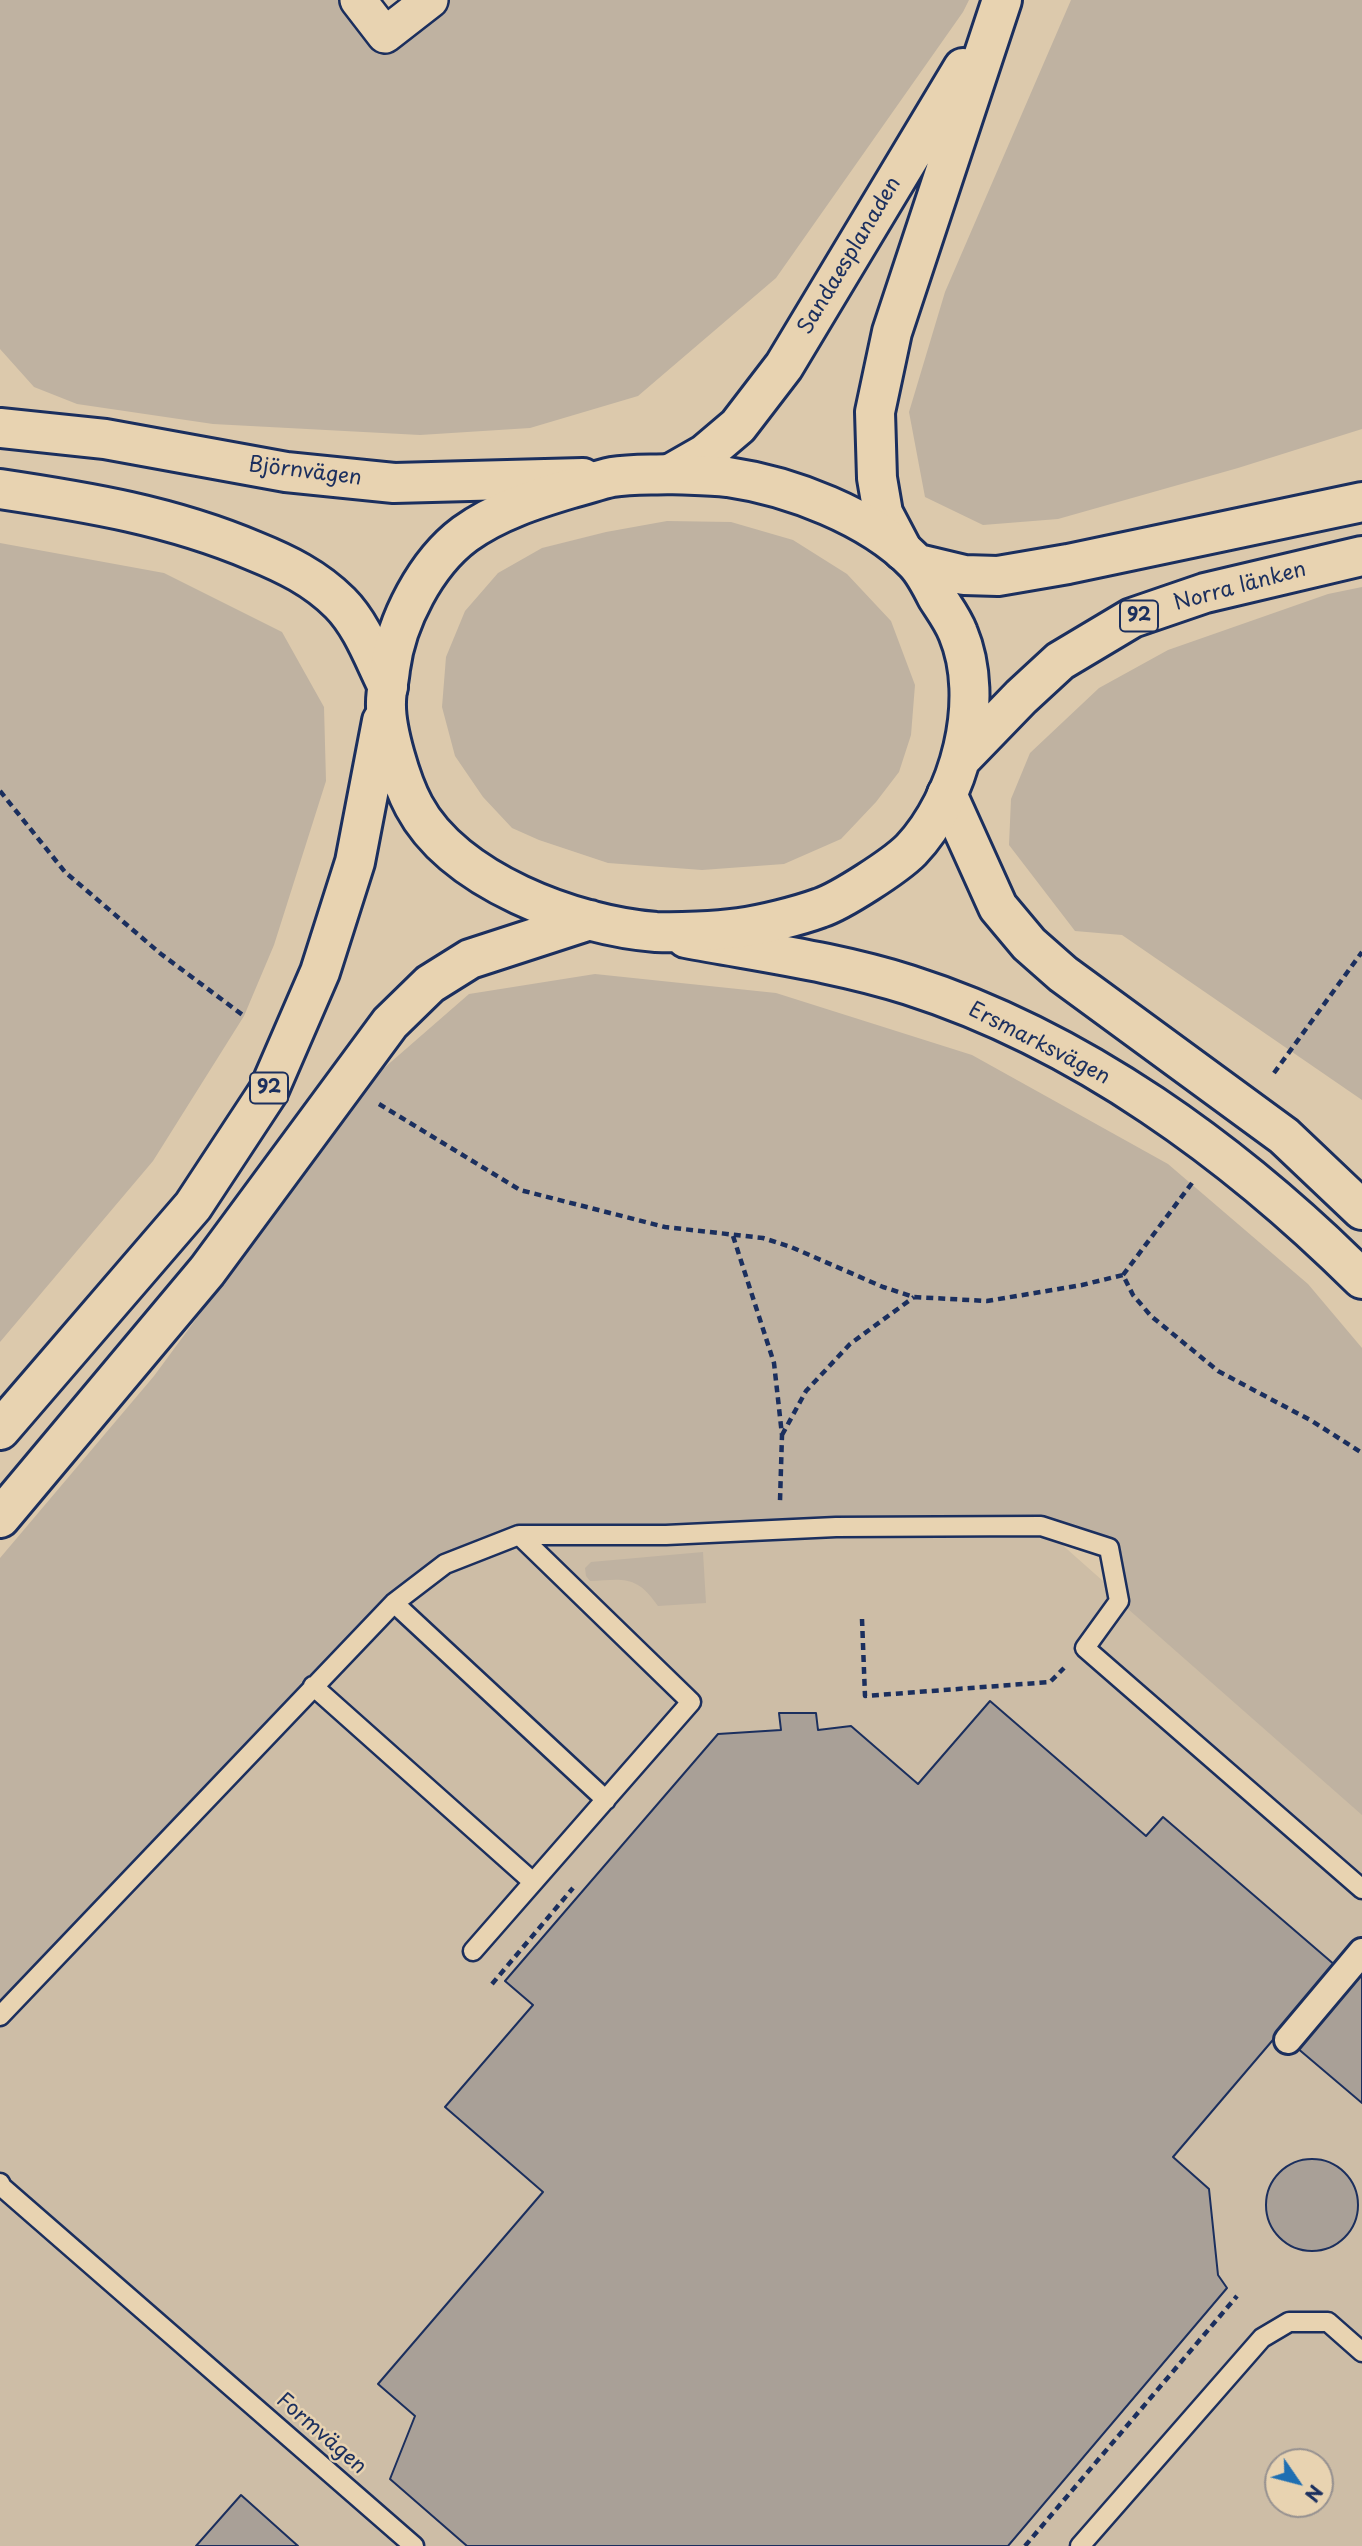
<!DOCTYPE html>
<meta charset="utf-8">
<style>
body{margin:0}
#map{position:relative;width:1362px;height:2546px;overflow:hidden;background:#dcc9ac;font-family:"Playpen Sans",sans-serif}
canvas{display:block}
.north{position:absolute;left:1264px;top:2448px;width:70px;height:70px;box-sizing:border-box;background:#e8d3b1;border:2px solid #969190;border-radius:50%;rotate:125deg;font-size:19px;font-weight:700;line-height:28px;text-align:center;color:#1b2f5e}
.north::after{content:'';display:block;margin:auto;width:24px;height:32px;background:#1f6fb2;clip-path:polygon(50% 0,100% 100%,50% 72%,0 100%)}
</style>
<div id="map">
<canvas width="1362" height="2546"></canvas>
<div class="north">N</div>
</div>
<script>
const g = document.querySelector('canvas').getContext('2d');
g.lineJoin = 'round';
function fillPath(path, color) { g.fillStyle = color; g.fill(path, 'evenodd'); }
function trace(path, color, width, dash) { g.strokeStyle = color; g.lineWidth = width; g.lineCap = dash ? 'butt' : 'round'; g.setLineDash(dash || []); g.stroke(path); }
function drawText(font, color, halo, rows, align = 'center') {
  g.font = font + ' "Playpen Sans",sans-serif'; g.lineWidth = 5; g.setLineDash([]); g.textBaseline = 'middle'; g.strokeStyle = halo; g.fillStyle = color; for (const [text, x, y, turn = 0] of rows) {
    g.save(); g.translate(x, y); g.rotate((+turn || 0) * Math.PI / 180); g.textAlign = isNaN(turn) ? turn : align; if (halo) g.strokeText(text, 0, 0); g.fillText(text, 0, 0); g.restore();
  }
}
fillPath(new Path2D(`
 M1041 1526 1362 1811V2546H0V2016L445 1564 519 1535ZM1278 2462H1320V2504H1278Z`), '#cdbda6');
fillPath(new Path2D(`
 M0 0H358L385 34 430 0H969L963 12 776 278 638 396 530 428 420 435 213 424 77 404 34 387 0 349Z
 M1071 0H1362V429L1238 468 1058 519 983 525 925 497 909 412 945 292Z
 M667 521 731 522 793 540 847 574 891 621 915 685 911 735 899 772 876 802 841 839 784 864 702 870 608 863 539 840 512 828 483 797 455 756 442 707 446 657 465 611 498 573 542 548 606 532Z
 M0 543 164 573 282 632 324 707 326 781 274 945 244 1016 153 1161 0 1342Z
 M1362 587V1100L1122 935 1075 931 1009 845 1011 799 1030 753 1099 688 1168 650 1328 594Z
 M595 974 776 993 972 1055 1168 1164 1308 1284 1362 1348V1815L1119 1601 1108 1547 1041 1526 519 1535 445 1564 0 2016V1558L154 1376 376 1075 469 994Z
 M703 1552 706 1603 658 1606C637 1575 624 1579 590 1581L586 1576 585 1568 591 1562Z`), '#bfb2a1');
const building = new Path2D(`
 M990 1701 1146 1836 1163 1817 1336 1966 1173 2157 1209 2189 1218 2275 1227 2288 1008 2546H467L390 2479 415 2416 378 2384 543 2192 445 2107 533 2005 505 1981 718 1734 781 1730 779 1713H816L818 1730 851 1726 918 1784Z
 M1362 1971V2103L1296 2047Z
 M1266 2205a46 46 0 1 1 92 0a46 46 0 1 1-92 0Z
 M241 2495 298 2546H196Z`);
fillPath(building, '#a9a097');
trace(building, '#1b2f5e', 2);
const service = new Path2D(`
 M394 1603 606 1800
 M313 1686 533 1882
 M473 1951 691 1702 519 1535
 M0 2016 394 1603 445 1564 519 1535H666L836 1527 1041 1526 1109 1548 1119 1601 1085 1648 1362 1889
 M0 2183 2 2187 414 2546
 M1080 2546 1262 2338 1289 2322H1328L1362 2352`);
const pedestrian = new Path2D(`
 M1288 2040 1362 1952`);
const minor = new Path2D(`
 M358 0 385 35 430 0`);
const tertiary = new Path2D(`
 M0 428 105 439 286 472 394 483 583 478
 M0 489C87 502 172 516 254 551 286 564 315 578 340 603 362 625 374 659 388 687`);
const secondary = new Path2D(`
 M670 474 705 454 738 426 784 366 963 68
 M903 551 883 513 877 478 875 412 892 332 1002 0
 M947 794 998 907 1029 944 1063 974 1284 1136 1362 1210
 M686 938C760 952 837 962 909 985 1081 1040 1235 1153 1362 1279`);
const trunk = new Path2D(`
 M670 474C689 475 709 475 728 477 790 486 870 516 915 562 924 571 931 585 937 597 944 608 953 620 958 633 986 700 960 798 911 850 895 866 841 901 820 908 798 916 762 925 739 928 716 931 679 933 656 932 575 926 454 881 414 806 401 782 385 729 386 702 386 691 389 680 390 669 396 621 426 563 465 534 497 511 535 499 572 488 585 485 598 480 612 477 631 474 651 475 670 474Z
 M918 564 964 575 998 576 1068 564 1362 502
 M960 760 1021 697 1060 661 1132 618 1205 593 1362 556
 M0 1430 193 1206 268 1092 320 972 355 862 382 721
 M0 1518 207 1271 390 1023 430 984 470 959 590 920`);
trace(service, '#1b2f5e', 23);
trace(pedestrian, '#1b2f5e', 32);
trace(minor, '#1b2f5e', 40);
trace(tertiary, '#1b2f5e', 44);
trace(secondary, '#1b2f5e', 44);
trace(trunk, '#1b2f5e', 44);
trace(new Path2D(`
 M0 791 65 872 161 954 244 1016
 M1274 1073 1362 952
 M379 1104 520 1190 665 1227 763 1238 791 1247 883 1287 914 1297 987 1301 1082 1285 1123 1275 1133 1295 1151 1316 1218 1371 1312 1421 1362 1453
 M733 1236 774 1363 782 1435 780 1501
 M1123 1275 1192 1183
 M782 1435 806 1391 850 1344 914 1297
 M862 1619 865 1696 1050 1682 1064 1668
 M492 1984 573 1888
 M1025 2546 1237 2296`), '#1b2f5e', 4.5, [7, 5]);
trace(service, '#e8d3b1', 18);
trace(pedestrian, '#e8d3b1', 26);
trace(minor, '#e8d3b1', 35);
trace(tertiary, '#e8d3b1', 38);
trace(secondary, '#e8d3b1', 38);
trace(trunk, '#e8d3b1', 38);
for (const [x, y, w] of [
 [1139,616,38],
 [269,1088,38]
]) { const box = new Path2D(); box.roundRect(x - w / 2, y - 15.5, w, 31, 5); g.fillStyle = '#e8d3b1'; g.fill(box); trace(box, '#1b2f5e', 2); }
drawText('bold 19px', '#1b2f5e', null, [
 ["92",1139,616],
 ["92",269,1088]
]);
drawText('21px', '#1b2f5e', '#e8d3b1', [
 ["Sandaesplanaden",850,256,-59],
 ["Björnvägen",305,472,7],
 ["Norra länken",1240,587,-15],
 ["Ersmarksvägen",1039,1044,27],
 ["Formvägen",321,2434,41]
]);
</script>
